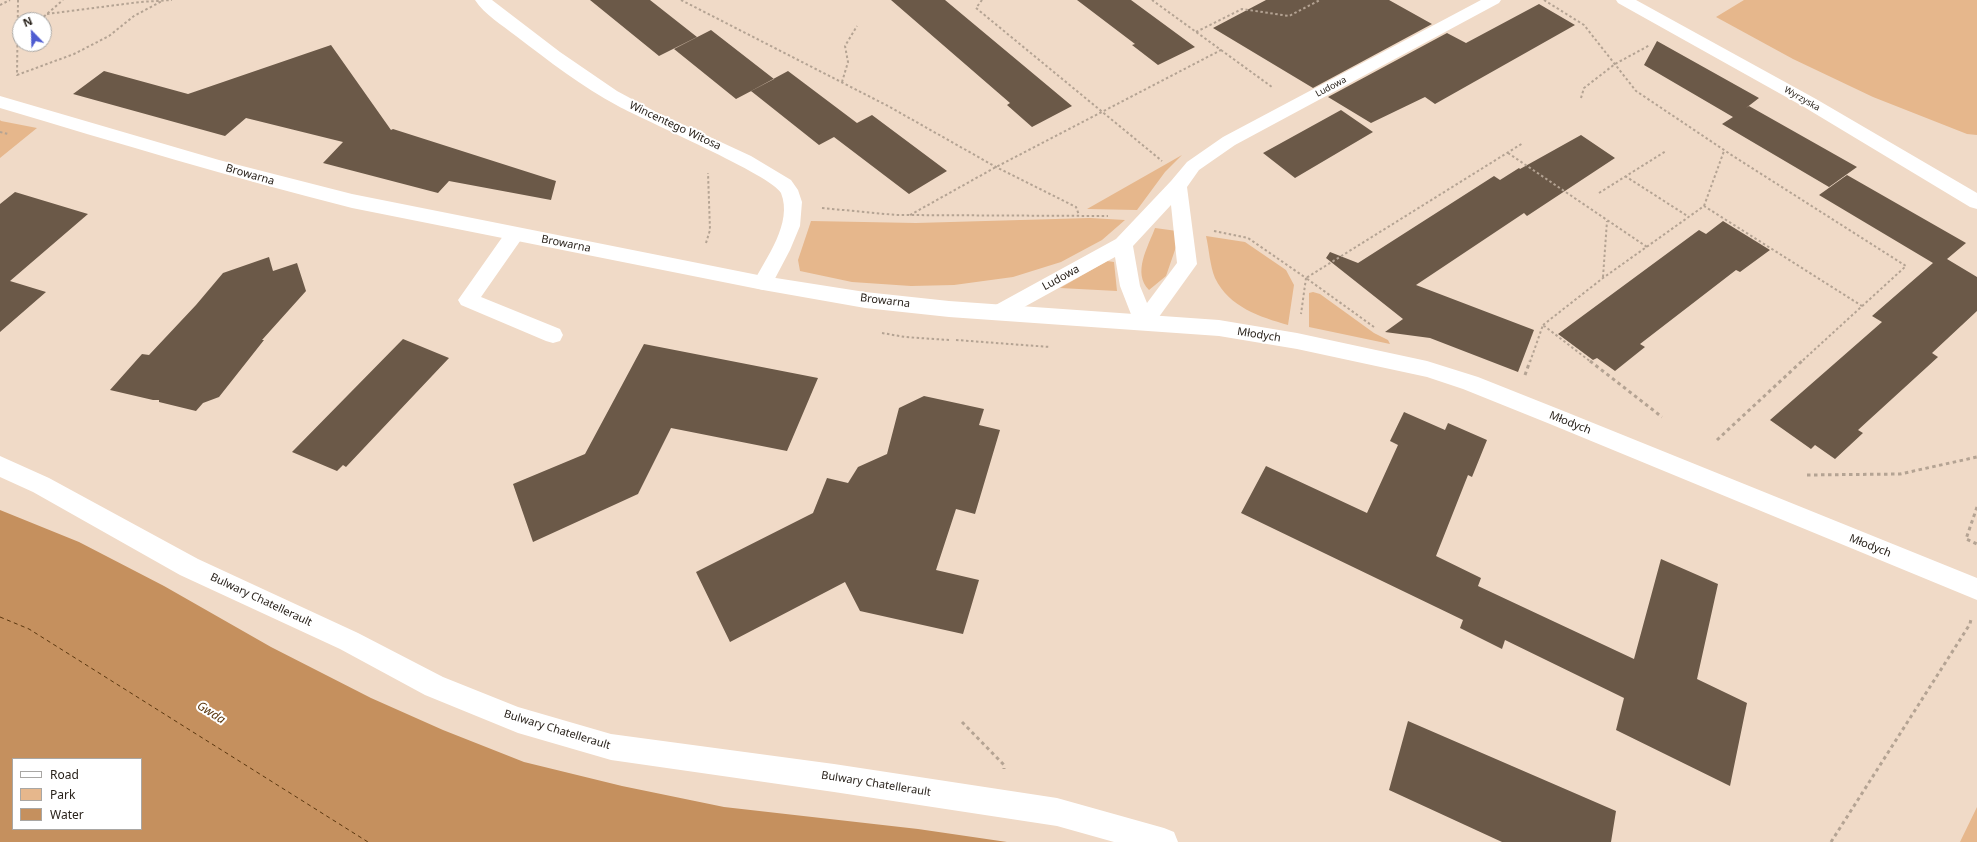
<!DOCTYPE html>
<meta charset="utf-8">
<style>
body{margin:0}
#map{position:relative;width:1977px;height:842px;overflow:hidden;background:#f0dac7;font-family:"Noto Sans",sans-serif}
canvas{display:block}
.legend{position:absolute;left:12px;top:758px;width:130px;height:72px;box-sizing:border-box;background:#fff;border:1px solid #a9a7a4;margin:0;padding:5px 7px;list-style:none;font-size:12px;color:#29221b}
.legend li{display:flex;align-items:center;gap:8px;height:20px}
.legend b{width:20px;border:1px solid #a9a7a4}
.north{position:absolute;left:12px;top:12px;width:40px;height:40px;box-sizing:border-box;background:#fff;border:1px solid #a9a7a4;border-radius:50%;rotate:337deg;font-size:11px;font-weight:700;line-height:16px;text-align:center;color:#29221b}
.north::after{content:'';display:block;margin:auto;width:14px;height:18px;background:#4e5cd1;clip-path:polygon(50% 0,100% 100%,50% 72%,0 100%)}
</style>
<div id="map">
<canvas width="1977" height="842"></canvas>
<ul class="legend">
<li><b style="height:5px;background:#fff"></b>Road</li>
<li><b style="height:11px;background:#e6b78c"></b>Park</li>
<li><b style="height:11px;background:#c5905e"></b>Water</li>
</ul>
<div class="north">N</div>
</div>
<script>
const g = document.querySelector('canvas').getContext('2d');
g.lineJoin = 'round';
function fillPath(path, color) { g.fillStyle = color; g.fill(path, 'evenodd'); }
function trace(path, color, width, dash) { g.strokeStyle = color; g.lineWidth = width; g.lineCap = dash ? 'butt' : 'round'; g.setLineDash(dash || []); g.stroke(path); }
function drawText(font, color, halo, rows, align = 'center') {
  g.font = font + ' "Noto Sans",sans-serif'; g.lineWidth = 4; g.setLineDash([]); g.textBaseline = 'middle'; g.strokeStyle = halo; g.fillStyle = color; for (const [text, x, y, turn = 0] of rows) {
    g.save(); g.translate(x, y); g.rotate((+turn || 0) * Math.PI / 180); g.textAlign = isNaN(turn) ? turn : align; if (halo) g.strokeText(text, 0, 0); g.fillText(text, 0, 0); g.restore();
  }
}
fillPath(new Path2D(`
 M1744 0H1977V135L1967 134 1873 97 1793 59 1716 17Z
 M0 120 1 121 37 128 0 158Z
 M1182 155 1165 172 1137 210 1087 209Z
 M1090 218 1125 220 1102 240 1061 262 1013 277 954 285 911 286 852 282 800 271 798 260 811 221 916 223Z
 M1155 228 1177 231 1176 247 1166 276 1149 290C1132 273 1148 247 1155 228Z
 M1206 236 1245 242 1286 270 1294 285 1288 325C1260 317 1229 307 1215 278 1210 266 1209 249 1206 236Z
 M1107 261 1114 262 1117 291 1060 288Z
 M1313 292 1320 294 1374 333 1388 340 1390 344 1309 327V293Z
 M1977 807V842H1960Z`), '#e6b78c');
fillPath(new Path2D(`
 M0 510 79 542 164 586 271 647 371 698 443 730 524 762 622 786 724 807 918 829 1007 842H0ZM13 759H141V829H13Z`), '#c5905e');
trace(new Path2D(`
 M0 617 29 629 368 842`), '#5b370f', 1, [4, 3.5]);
fillPath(new Path2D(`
 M590 0H650L697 37 659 56Z
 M891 0H945L1072 106 1032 127 1007 105 1010 103Z
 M1077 0H1131L1195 47 1158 65 1132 45 1135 44Z
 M1266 0H1389L1432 24 1313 88 1213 28Z
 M1539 4 1575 25 1435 104 1425 97 1371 123 1328 97 1447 33 1466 43Z
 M711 30 774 79 736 99 674 49Z
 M1657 41 1759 98 1746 108 1749 106 1857 167 1829 187 1722 124 1733 117 1644 65Z
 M331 45 391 130 393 129 556 181 551 200 449 181 438 193 323 163 343 142 246 118 225 136 73 94 104 71 188 94Z
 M788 71 857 123 872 115 947 171 909 194 834 137 819 145 751 91Z
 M1341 110 1373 132 1295 178 1263 153Z
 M1581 135 1615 158 1527 216 1524 213 1416 285 1534 330 1518 372 1430 338 1385 332 1403 319 1326 258 1330 252 1358 263 1494 176 1500 180 1519 168 1520 169Z
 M1847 175 1966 243 1947 259 1977 277V311L1932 353 1938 357 1858 430 1863 433 1835 459 1815 445 1811 449 1770 420 1882 322 1872 316 1933 263 1819 195Z
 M15 192 88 214 10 281 46 292 0 332V204Z
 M1723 221 1770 250 1740 272 1736 270 1640 344 1645 347 1615 371 1597 358 1593 360 1558 334 1699 230 1706 234Z
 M269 257 273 271 297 263 306 291 262 340H264L219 397 203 403 196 411 159 402V400H153L110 390 142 354 149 355 196 305 223 273Z
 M403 339 449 358 346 467 343 465 337 471 292 452Z
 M644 344 818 378 787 451 671 428 638 494 533 542 513 484 585 454Z
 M924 396 984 409 979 425 1000 430 975 514 956 509 936 570 979 580 963 634 860 611 845 582 730 642 696 572 813 513 827 478 848 483 858 467 887 454 899 408Z
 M1404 412 1445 430 1448 423 1487 440 1472 477 1468 475 1436 556 1481 578 1478 586 1634 659 1661 559 1718 584 1697 679 1747 703 1730 786 1616 730 1624 698 1505 640 1502 649 1460 628 1463 620 1241 513 1266 466 1367 513 1398 445 1390 441Z
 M1408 721 1616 811 1611 842H1502L1389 790Z`), '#6b5948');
trace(new Path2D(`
 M18 0 17 75 74 54 109 36 134 16 162 1
 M681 0 888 106 996 167 1076 207 1079 215
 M982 0 976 8 1162 161
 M1544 0 1584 25 1636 91 1733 156 1906 266 1801 362
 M0 5 10 0
 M47 14 140 2 172 0
 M40 20 63 0
 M1196 32 1242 9 1289 16 1320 0
 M1221 50 1272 87
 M842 82 848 62 845 46 857 26
 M1581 98 1584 88 1615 64 1650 45
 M0 132 8 134
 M1508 153 1647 247
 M1625 176 1689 217
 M1599 193 1666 151
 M1704 206 1724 151
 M822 208 896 215 1108 216
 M910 215 996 167 1221 50 1152 0
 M1214 231 1248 238 1306 278 1301 314
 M706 243 710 230 708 173
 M1603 277 1607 221
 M1543 325 1603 278 1704 206 1862 306
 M1374 327 1306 278 1523 143
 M882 333 905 337 949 340
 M956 340 1050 347
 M1530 362 1543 325 1591 362`), '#b4a393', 2, [2.5, 2.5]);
trace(new Path2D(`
 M1590 361 1662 417
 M1525 375 1530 361
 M1717 440 1802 361
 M1807 475 1900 474 1977 457
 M1977 507 1966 539 1977 544
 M962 722 1004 765V769
 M1831 842 1970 624 1971 619`), '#b4a393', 3, [3.5, 3.5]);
fillPath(new Path2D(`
 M1616 0H1636L1816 99 1977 193V209L1970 207 1804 107 1618 3Z
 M515 227 522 229 525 234 481 297 560 329 563 335 560 341 553 343 546 341 461 305 458 300 508 229Z`), '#fff');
fillPath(new Path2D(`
 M0 456 49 478 198 559 358 633 443 677 518 707 611 734 834 764 1057 798 1164 828 1174 832 1178 842H1114L1057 826 834 792 611 760 518 733 425 695 340 649 180 575 33 492 0 477Z`), '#fff');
fillPath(new Path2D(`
 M475 0H492L560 52 617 91 656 112 751 156 791 180 798 190 802 202 800 226 790 250 770 288 763 290 756 288 753 283C766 258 793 223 781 193 773 176 643 120 618 106 582 87 549 61 516 36 502 25 485 15 475 0Z
 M1481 0H1501L1499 3 1235 145 1199 170 1187 187 1197 264 1151 328 1144 330 1137 328 1134 322 1120 286 1115 257 1006 317 999 320 992 317 989 312 992 307 1116 239 1171 181 1187 162 1223 137ZM1171 205 1177 263 1147 303 1140 286 1133 246Z`), '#fff');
fillPath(new Path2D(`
 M0 96 219 160 352 194 763 276 865 292 949 301 1219 320 1297 333 1427 361 1478 377 1566 412 1977 578V600L1550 424 1463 389 1427 377 1297 349 1219 336 949 317 865 308 763 290 352 208C234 178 117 143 0 108Z`), '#fff');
drawText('9px', '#29221b', '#fff', [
 ["Ludowa",1331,87,-28],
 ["Wyrzyska",1802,99,30]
]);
drawText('11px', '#29221b', '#fff', [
 ["Wincentego Witosa",675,126,25],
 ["Browarna",250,175,16],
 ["Browarna",566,244,11],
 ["Ludowa",1061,278,-29],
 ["Browarna",885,301,7],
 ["Młodych",1259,335,9],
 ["Młodych",1570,423,22],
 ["Młodych",1870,546,22],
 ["Bulwary Chatellerault",261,600,25],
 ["Bulwary Chatellerault",557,730,17],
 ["Bulwary Chatellerault",876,784,9]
]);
drawText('italic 12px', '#5b370f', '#fff', [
 ["Gwda",211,713,32]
]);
</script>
